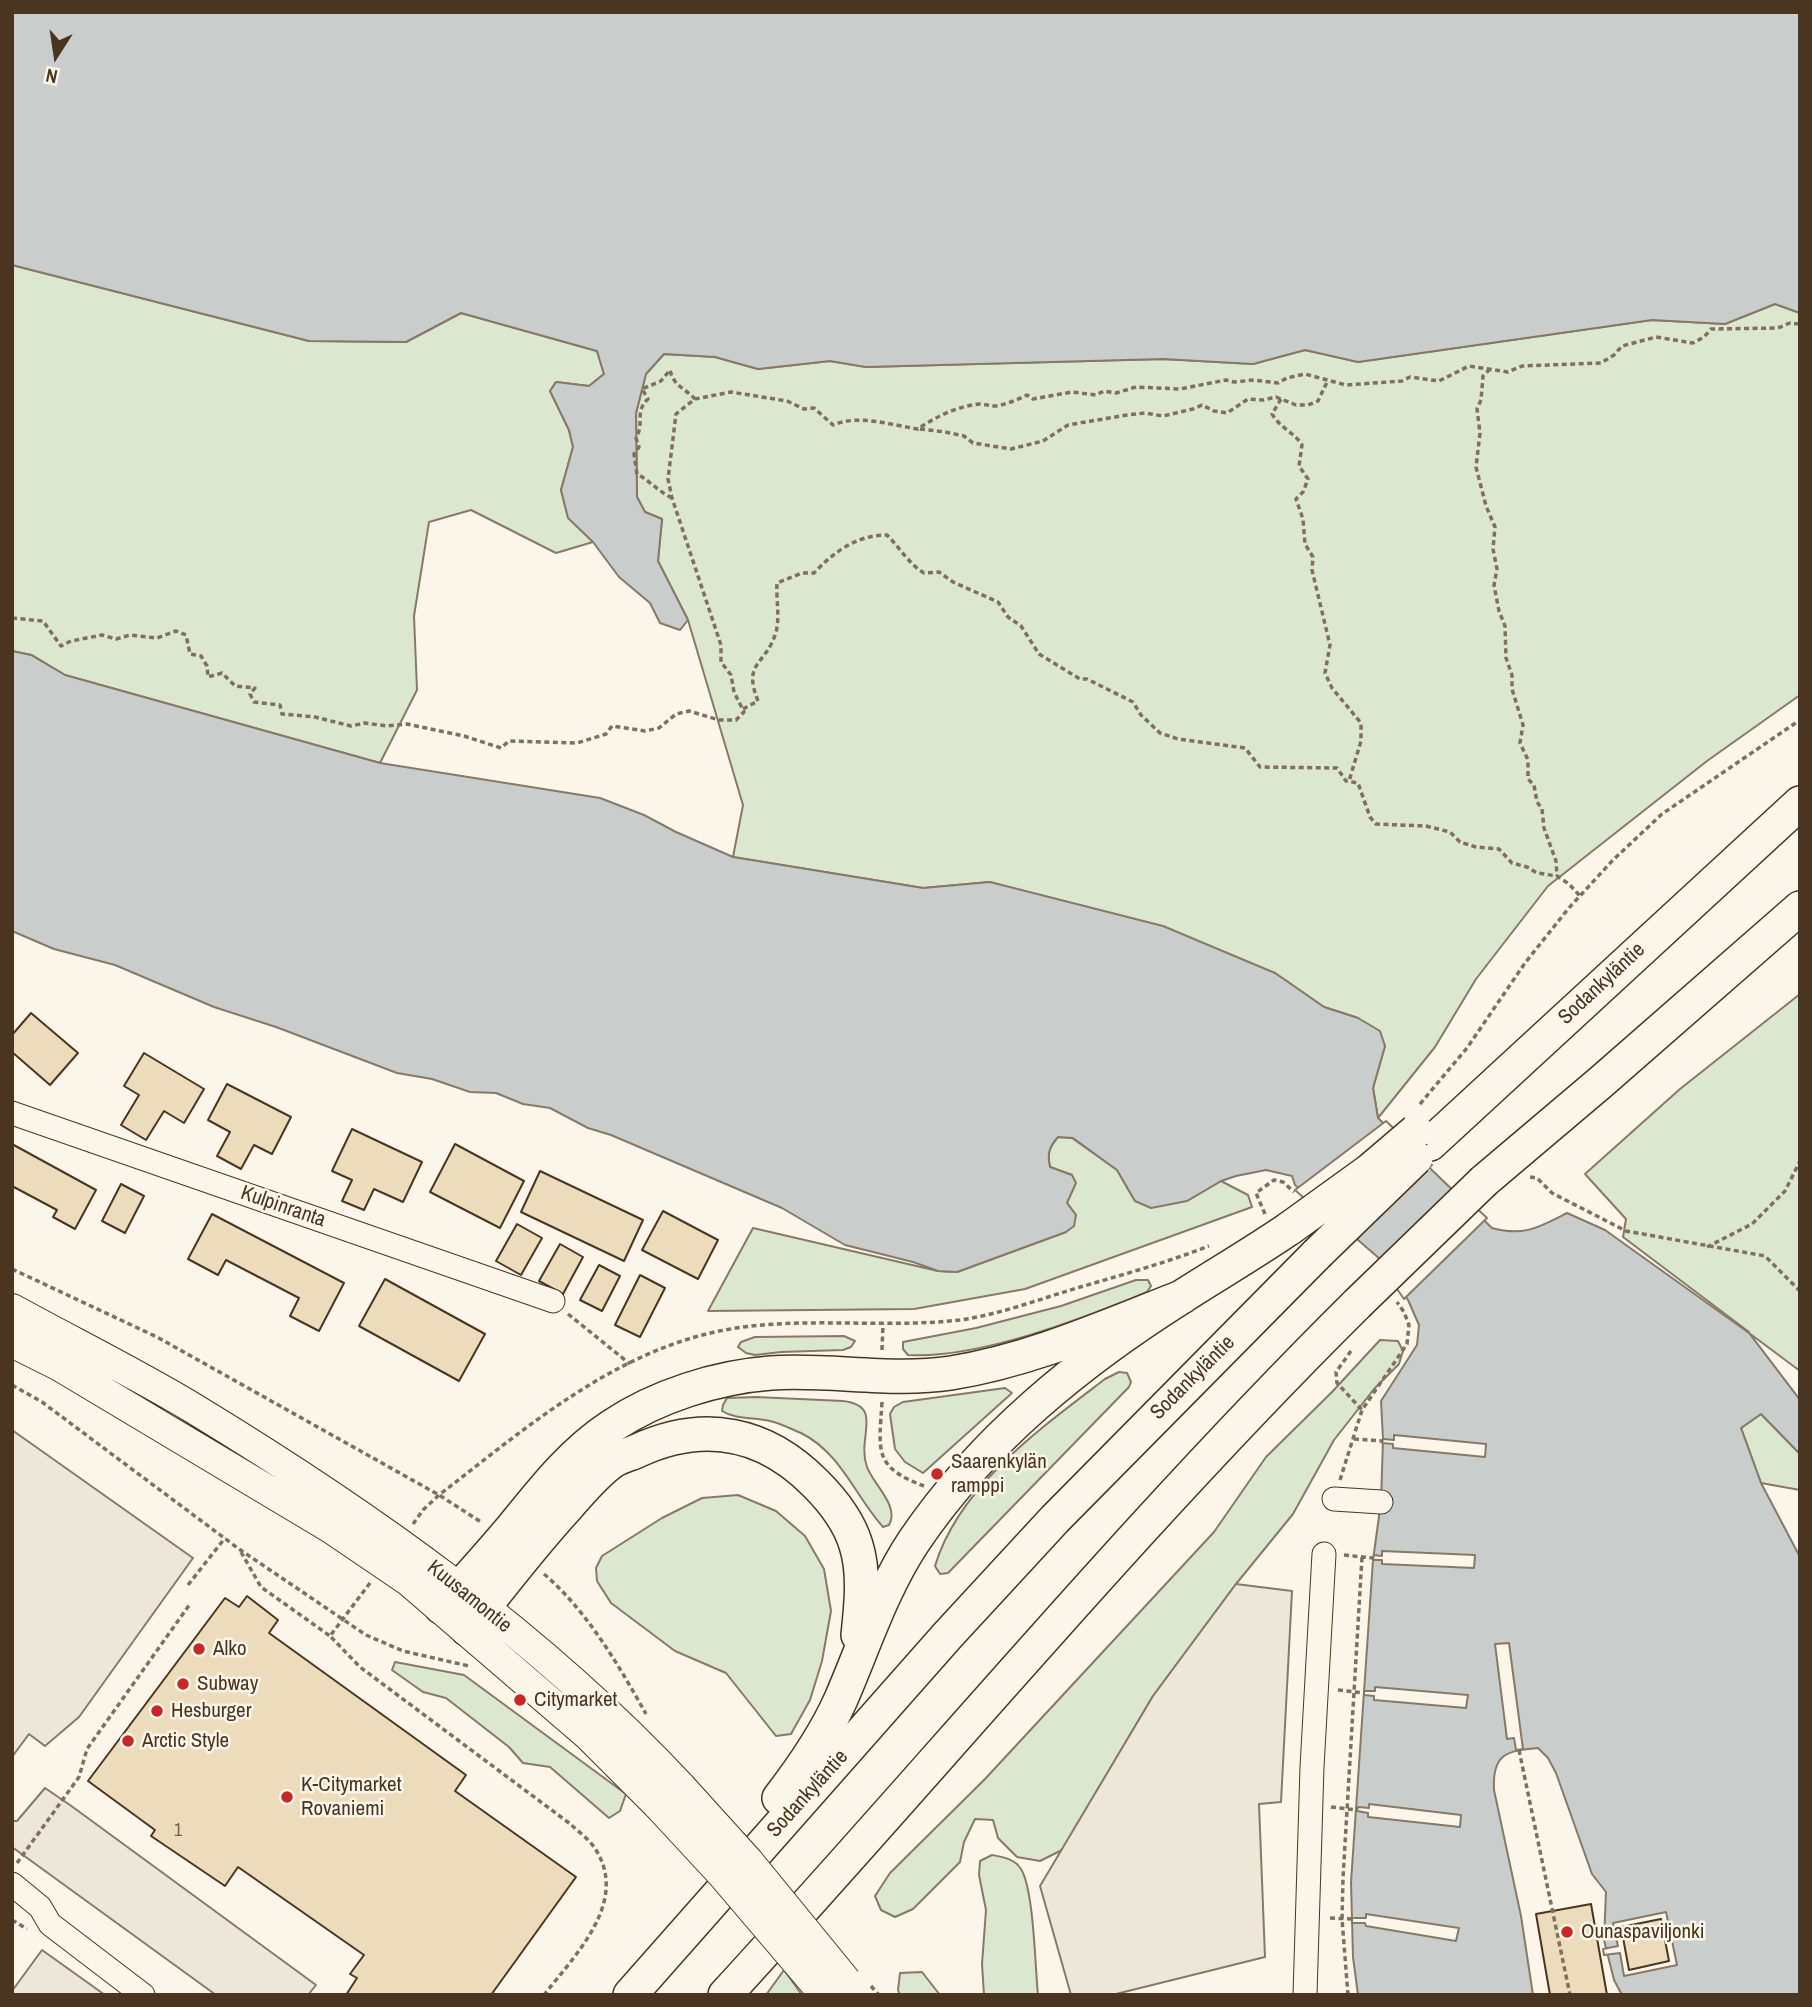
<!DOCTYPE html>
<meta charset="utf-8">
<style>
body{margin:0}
#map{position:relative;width:1812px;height:2007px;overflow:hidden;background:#fbf6e9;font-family:"Archivo Narrow",sans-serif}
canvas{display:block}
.frame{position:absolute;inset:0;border:14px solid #4a3520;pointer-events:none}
.north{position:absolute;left:21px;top:21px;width:70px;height:70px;-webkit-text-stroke:5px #fbf6e9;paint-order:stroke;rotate:192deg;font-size:19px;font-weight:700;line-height:28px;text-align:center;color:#4a3520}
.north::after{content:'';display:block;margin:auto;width:24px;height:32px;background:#4a3520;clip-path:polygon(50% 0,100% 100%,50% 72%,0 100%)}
</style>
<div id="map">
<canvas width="1812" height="2007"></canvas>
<div class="frame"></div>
<div class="north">N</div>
</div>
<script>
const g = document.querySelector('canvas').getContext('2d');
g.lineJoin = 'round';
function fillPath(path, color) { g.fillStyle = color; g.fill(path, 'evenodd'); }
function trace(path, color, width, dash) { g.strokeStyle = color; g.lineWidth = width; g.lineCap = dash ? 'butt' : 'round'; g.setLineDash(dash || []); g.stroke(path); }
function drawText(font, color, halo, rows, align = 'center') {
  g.font = font + ' "Archivo Narrow",sans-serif'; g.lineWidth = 5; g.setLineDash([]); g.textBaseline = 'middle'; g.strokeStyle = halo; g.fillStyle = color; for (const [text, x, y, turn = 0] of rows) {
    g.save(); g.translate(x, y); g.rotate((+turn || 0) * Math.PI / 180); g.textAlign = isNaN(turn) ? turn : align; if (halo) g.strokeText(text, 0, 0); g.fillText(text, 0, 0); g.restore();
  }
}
const green = new Path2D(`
 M12 265 309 341 406 342 461 313 597 351 604 374 589 386 556 382 550 391 569 430 573 447 561 490 568 517 593 542 556 553 471 510 429 522 414 616 417 690 380 763 65 675 32 655 12 651Z
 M1775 304 1800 313V695L1707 761 1548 886 1476 979 1435 1047 1378 1118 1373 1088 1385 1046 1358 1018 1324 1007 1275 973 990 882 923 888 733 857 743 805 688 620 658 561 662 519 645 512 637 497 636 413 646 374 664 354 715 357 758 369 830 361 866 367 1163 359 1253 364 1305 350 1358 362 1652 320 1725 324Z
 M1800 994V1371L1749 1333 1800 1400 1749 1333V1332L1623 1237 1626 1219 1585 1174 1680 1089Z
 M1058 1137 1072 1138 1117 1170 1135 1201H1187L1221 1181 1248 1195 1252 1207 1025 1289 914 1309 708 1311 753 1228 938 1271 957 1272 1066 1232 1076 1215 1067 1203 1072 1175 1050 1167C1047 1154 1049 1147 1058 1137Z
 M1136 1280H1148L1151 1286 1147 1292C1082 1319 978 1359 908 1355L903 1349V1342L976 1328 1061 1306Z
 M844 1336 855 1341 851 1347 843 1350 781 1352 755 1355 746 1353 738 1347 741 1342 755 1337Z
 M1380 1340 1398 1341 1403 1351 1399 1364 1374 1389 1334 1440 1293 1514 1236 1584 1153 1696 1062 1850 1040 1861 1017 1857 998 1838 993 1820 975 1819 964 1842 960 1862 913 1909 895 1917 881 1910 875 1896 890 1873 985 1779 1214 1532 1266 1457 1332 1392Z
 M1119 1372 1127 1373 1131 1382 1129 1387 948 1573 940 1574 935 1566C959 1486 1041 1428 1105 1379Z
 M1005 1388 1012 1393 923 1473 905 1462 895 1449 890 1414 894 1407 903 1402Z
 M756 1397 843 1401C885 1406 856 1437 867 1467 873 1484 900 1506 889 1525L883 1527C855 1496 841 1453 801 1433 791 1429 780 1423 770 1421 755 1417 736 1420 722 1411L723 1405 727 1398Z
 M1761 1414 1800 1454V1490L1761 1483 1741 1428Z
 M738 1495 776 1511 805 1536 824 1569 831 1611 822 1661 810 1700 791 1734 776 1736 726 1673 675 1651 611 1603 597 1581 596 1568 602 1556 662 1518 702 1498Z
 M395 1662 464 1675 626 1794 620 1811 609 1818 550 1767 523 1763 509 1747 446 1698 423 1692 392 1670Z
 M992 1855C1003 1857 1015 1859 1021 1869 1034 1890 1035 1967 1038 1995H984L982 1964 986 1910 979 1875 980 1861Z
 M784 1970 802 1995H766Z
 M922 1972 940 1995H900L898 1990 900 1973Z`);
fillPath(green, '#dce7d0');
trace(green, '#887966', 2);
const parking = new Path2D(`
 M12 1430 193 1558 79 1717 45 1746 29 1734 12 1757Z
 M1236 1584 1292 1591 1281 1802 1259 1804 1265 1957 1112 1995H1071L1040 1886 1153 1696Z
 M45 1788 70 1805 316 1985 308 1995H216L12 1847V1821H17Z
 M42 1950 105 1995H12V1991Z`);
fillPath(parking, '#ede7d9');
trace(parking, '#887966', 2);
const water = new Path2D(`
 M12 12H1800V313L1775 304 1725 324 1652 320 1358 362 1305 350 1253 364 1163 359 866 367 830 361 758 369 715 357 664 354 646 374 636 413 637 497 645 512 662 519 658 561 688 620 680 630 660 623 650 603 619 577 593 542 568 518 561 490 573 447 569 430 550 391 556 382 589 386 604 374 597 351 461 313 406 342 309 341 12 265Z
 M12 651 31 655 65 675 380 763 600 798 644 815 676 832 733 857 923 888 990 882 1163 926 1275 973 1324 1007 1358 1018 1380 1031 1385 1046 1373 1088 1378 1118 1492 1228C1524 1237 1539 1227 1567 1213L1605 1230 1749 1333 1800 1400V1454L1761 1414 1741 1428 1761 1483 1800 1557V1995H1622L1614 1980 1604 1940 1606 1892 1592 1874 1556 1773 1548 1758 1538 1748C1507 1751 1492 1753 1494 1790L1521 1916 1533 1995H1358L1353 1957 1351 1882 1373 1560 1381 1502 1383 1439 1381 1401 1417 1345 1419 1325 1408 1300 1381 1260 1295 1185 1292 1176 1266 1170 1236 1176 1221 1181 1187 1201 1151 1208 1135 1201 1117 1170 1073 1138 1058 1137C1049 1147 1047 1154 1050 1167L1072 1175 1076 1183 1067 1203 1076 1215 1074 1226 1066 1232 957 1272 938 1271 913 1262 845 1245 782 1208 611 1135 588 1128 550 1108 523 1104 496 1093 470 1092 432 1079 397 1073 276 1027 214 1007 115 965 54 949 12 931Z`);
fillPath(water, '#c9cecd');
trace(water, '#887966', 2);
const pier = new Path2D(`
 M1386 1121 1432 1165 1353 1242 1295 1190Z
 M1455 1188 1487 1218 1404 1299 1378 1262Z
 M1394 1435 1486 1444 1485 1457 1393 1448V1444L1382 1443 1383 1439 1394 1440Z
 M1382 1551 1475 1555 1474 1568 1382 1564V1560H1373L1374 1555 1382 1556Z
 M1509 1643 1523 1749 1516 1750 1514 1738 1507 1739 1495 1644Z
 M1375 1687 1468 1695 1466 1708 1374 1700V1696L1364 1695V1691H1375Z
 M1369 1804 1461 1815 1460 1827 1368 1817V1813L1357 1811 1358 1807 1369 1808Z
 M1666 1912 1677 1965 1624 1976 1620 1953 1604 1955 1603 1949 1618 1946 1613 1923Z
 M1366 1914 1459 1928 1456 1941 1366 1926 1365 1923H1352V1918H1366Z`);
fillPath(pier, '#fbf6e9');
trace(pier, '#887966', 2);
const building = new Path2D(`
 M31 1013 78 1053 50 1085 12 1052V1035Z
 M144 1053 204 1089 184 1123 164 1111 146 1140 121 1125 139 1095 124 1086Z
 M227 1084 291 1117 272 1154 254 1145 241 1169 217 1156 230 1132 208 1120Z
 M352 1129 422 1162 403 1202 374 1189 364 1210 342 1201 352 1180 332 1171Z
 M12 1144 96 1190 75 1229 53 1217 57 1210 12 1186Z
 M455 1144 524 1181 500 1228 430 1192Z
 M540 1171 643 1220 624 1261 521 1212Z
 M121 1184 144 1196 125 1233 102 1221Z
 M663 1211 718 1240 698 1279 642 1250Z
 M212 1214 344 1283 319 1331 290 1316 299 1298 226 1260 218 1275 188 1259Z
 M517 1224 542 1238 521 1275 496 1261Z
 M560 1244 583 1257 563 1294 539 1281Z
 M599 1265 620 1276 602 1311 580 1300Z
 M640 1275 665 1288 640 1337 615 1325Z
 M385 1279 485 1334 459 1381 359 1326Z
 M247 1596 278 1620 269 1633 466 1775 455 1791 576 1877 491 1995H346L357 1978 350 1974 364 1955 238 1867 225 1886 151 1836 155 1830 88 1781 225 1598 239 1607Z
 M1591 1904 1607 1995H1550L1536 1914Z
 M1661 1919 1669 1961 1629 1970 1621 1927Z`);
fillPath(building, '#ecdcbc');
trace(building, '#4a3520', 2);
const minor = new Path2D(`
 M12 1113 553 1301
 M1334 1499 1381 1502
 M12 1884 40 1907 50 1924 143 1995
 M1305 1995 1312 1767 1324 1554`);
const major = new Path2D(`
 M12 1309C72 1342 135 1373 193 1408 369 1515 540 1636 681 1787
 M12 1342 60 1366 331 1528 409 1581 587 1734 659 1806`);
const highway = new Path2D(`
 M1430 1144 1800 803
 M1484 1181 1601 1082 1800 908
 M441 1607C466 1582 489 1555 512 1528 542 1491 571 1453 612 1426 657 1396 717 1377 771 1373 831 1369 891 1382 951 1373 1032 1360 1107 1326 1182 1297
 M467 1629C500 1587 532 1545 568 1506 581 1491 596 1473 613 1461 620 1457 630 1454 637 1451 704 1420 765 1432 816 1484 833 1501 849 1522 856 1545 865 1574 861 1606 858 1635
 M779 1798C803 1767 825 1735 841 1699 864 1646 882 1589 914 1541 983 1439 1080 1361 1183 1296 1219 1273 1255 1252 1290 1228
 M630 1995 947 1636 1055 1519 1317 1254
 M725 1995C936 1765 1135 1524 1357 1304`);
trace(minor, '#4a3520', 25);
trace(major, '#4a3520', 32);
trace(highway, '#4a3520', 36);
trace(new Path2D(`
 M1490 369 1483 376 1481 400 1477 409 1480 433 1476 467 1486 506 1495 527 1493 549 1497 569 1494 585 1499 611 1505 626 1506 658 1512 675V689L1523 725 1520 743 1528 760V779L1534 785 1537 802 1542 809 1544 828 1556 861 1557 876
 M1281 399 1272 414C1280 428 1294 432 1302 445L1299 466 1308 479 1303 492 1296 499 1303 519 1305 544 1313 557 1312 570 1330 645 1325 673 1332 688 1361 723V741L1349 781
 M920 429 945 432 964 436 973 443 1011 449 1043 441 1068 425 1127 415 1145 413 1163 416 1193 409 1202 405 1214 411 1227 413 1248 399 1263 400 1276 397 1296 405H1308L1318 401 1328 380
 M672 498C658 491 650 481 637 474L634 454 639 447 636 438C645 423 634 412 648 399L642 389 661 381 670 370C674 387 685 388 695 399
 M12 618 43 621 61 646 71 641 102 635 116 639 130 635 157 638 176 631 186 635 190 654 201 656 207 666 208 677 222 673 235 686 255 688 250 694 254 702 280 705 282 714 315 717 351 726 365 723 387 726 407 724 464 736 501 748 509 741 577 743 606 734 612 726 645 731 659 728 676 714 689 711 719 720H736L744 712 734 692 731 675 721 662V645L672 498 668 479 676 414 695 399 731 392 787 401 804 409 814 408 833 425C859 414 891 425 918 429 935 417 958 406 979 404 985 404 990 406 996 406 1007 404 1017 400 1027 395L1033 399 1072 392 1096 395 1104 391 1116 393 1136 387 1180 389 1226 380 1234 382 1254 380 1278 383 1287 378 1305 374 1346 385 1402 381 1410 377 1439 381 1469 366 1508 372 1522 366 1601 363 1614 355 1622 346 1656 337 1693 343 1704 337 1711 329 1778 328 1790 323 1800 324
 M743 709 758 701C742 661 766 666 776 632 780 617 776 599 777 583L802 573H814C835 551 857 535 887 535 900 548 909 564 924 573L939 572 953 582 998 602 1008 617 1021 626 1039 654 1080 679H1087L1133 702 1141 715 1160 733 1178 739 1245 748 1260 767 1337 768 1346 781 1358 783 1370 817 1376 824 1426 826 1450 832 1460 842 1476 847 1499 849 1512 863 1527 867 1537 873 1557 876 1569 884 1580 896
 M1420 1104 1467 1048 1525 963 1568 909 1613 860 1662 814 1800 720
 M1530 1177 1537 1178 1552 1193 1626 1231 1765 1256 1800 1291
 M1265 1214 1256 1193 1274 1180 1283 1182 1294 1192
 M1707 1247 1752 1224 1785 1191 1800 1161
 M12 1269 157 1337 439 1495 481 1522
 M568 1314 630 1364
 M882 1350 883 1324
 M1351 1351 1336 1372 1337 1383 1362 1410
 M12 1385 42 1402 239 1549 366 1635 403 1651 469 1666
 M882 1402C879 1451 873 1467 924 1486
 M1354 1439 1383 1441
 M1340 1480 1362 1410 1407 1344 1409 1325 1404 1312 1397 1302
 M413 1524 423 1510 439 1495C518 1434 598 1365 695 1337 781 1312 872 1330 960 1320 996 1315 1032 1302 1067 1291 1114 1277 1163 1264 1209 1246
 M241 1552 261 1587 330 1636
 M1344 1555 1373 1558
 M544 1574C587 1611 618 1664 646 1714
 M370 1583 330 1636 360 1667 569 1823C578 1831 590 1840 596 1850 629 1903 574 1956 544 1995
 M188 1585 225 1538
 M1338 1690 1364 1693
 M1519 1750 1570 1995
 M1331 1807 1357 1810
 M17 1863 79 1777 87 1749 190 1604
 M1330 1918 1352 1919
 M12 1920 27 1929
 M871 1986 879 1995
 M1348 1995 1342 1919 1343 1878 1362 1557`), '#7f6f5c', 3.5, [5, 3.5]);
trace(minor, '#fbf6e9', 23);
trace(major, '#fbf6e9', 30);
trace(highway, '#fbf6e9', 33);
const majorBridge = new Path2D(`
 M681 1787 748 1861 846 1981
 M659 1806 722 1874 825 1995`);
const highwayBridge = new Path2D(`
 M1290 1228 1369 1171 1416 1131
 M1317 1254 1416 1158
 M1357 1304 1484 1181`);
trace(majorBridge, '#4a3520', 32, []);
trace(highwayBridge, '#4a3520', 36, []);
trace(majorBridge, '#fbf6e9', 30);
trace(highwayBridge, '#fbf6e9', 33);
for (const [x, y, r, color] of [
 [937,1474,7,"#c62828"],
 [199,1649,7,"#c62828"],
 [183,1684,7,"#c62828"],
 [520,1700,7,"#c62828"],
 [157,1711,7,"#c62828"],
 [128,1741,7,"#c62828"],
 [287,1797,7,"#c62828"],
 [1567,1932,7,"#c62828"]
]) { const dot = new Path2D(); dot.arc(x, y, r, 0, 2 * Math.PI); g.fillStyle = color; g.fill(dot); trace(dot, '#fbf6e9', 2.5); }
drawText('18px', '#725f47', null, [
 ["1",178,1831]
]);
drawText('21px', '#4a3520', '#fbf6e9', [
 ["Sodankyläntie",1602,984,-43],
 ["Kulpinranta",283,1207,19],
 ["Sodankyläntie",1193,1378,-45],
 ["Kuusamontie",469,1597,39],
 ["Sodankyläntie",808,1794,-48]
]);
drawText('21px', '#4a3520', '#fbf6e9', [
 ["Saarenkylän",951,1462],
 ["ramppi",951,1486],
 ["Alko",213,1649],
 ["Subway",197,1684],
 ["Citymarket",534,1700],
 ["Hesburger",171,1711],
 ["Arctic Style",142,1741],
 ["K-Citymarket",301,1785],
 ["Rovaniemi",301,1809],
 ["Ounaspaviljonki",1581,1932]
], 'left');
</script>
